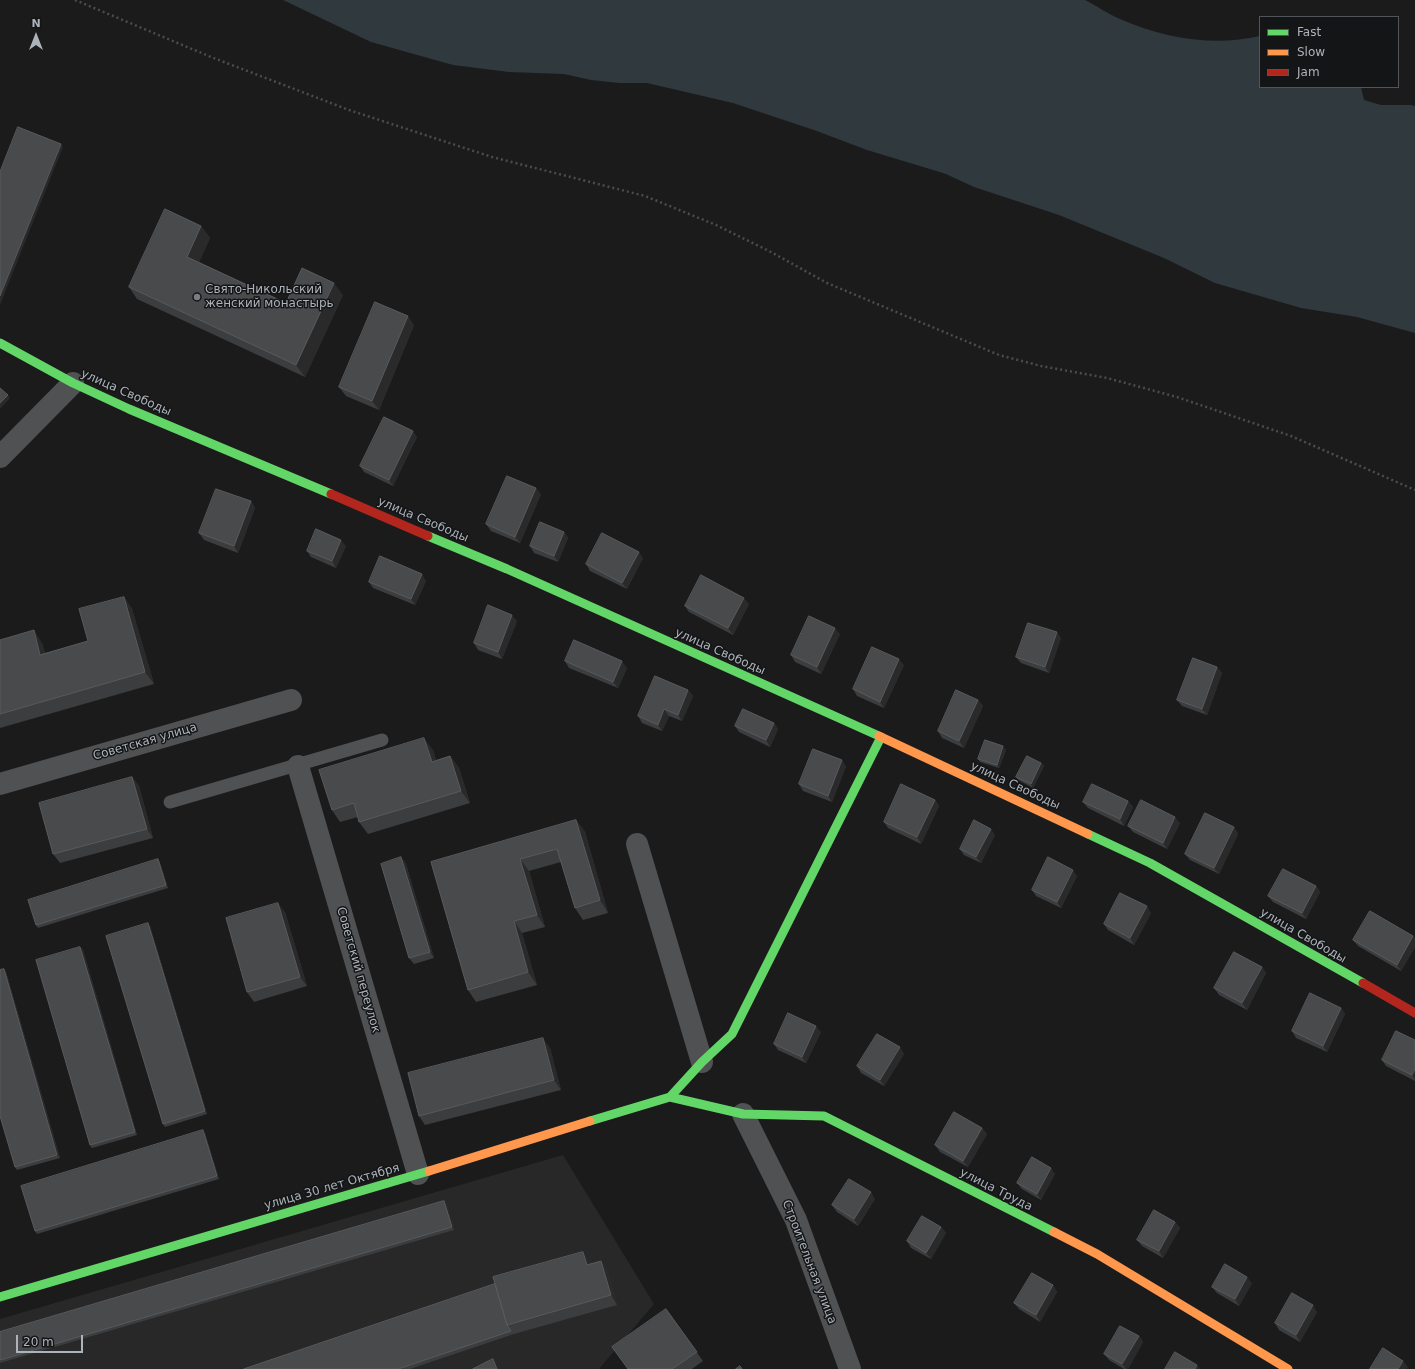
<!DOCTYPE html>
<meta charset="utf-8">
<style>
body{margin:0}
#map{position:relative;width:1415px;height:1369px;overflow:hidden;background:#1b1b1b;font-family:"DejaVu Sans",sans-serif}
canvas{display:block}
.legend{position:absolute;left:1259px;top:16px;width:140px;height:72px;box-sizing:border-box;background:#141517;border:1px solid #515458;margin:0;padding:5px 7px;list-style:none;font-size:12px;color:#adb3ba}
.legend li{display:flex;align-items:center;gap:8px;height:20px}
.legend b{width:20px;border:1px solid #515458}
.north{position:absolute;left:16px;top:16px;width:40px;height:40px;-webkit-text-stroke:3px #141517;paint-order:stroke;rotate:0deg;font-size:11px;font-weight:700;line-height:16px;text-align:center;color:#adb3ba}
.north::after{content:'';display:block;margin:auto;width:14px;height:18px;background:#adb3ba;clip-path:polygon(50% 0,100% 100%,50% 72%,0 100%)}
.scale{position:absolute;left:16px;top:1335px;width:67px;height:18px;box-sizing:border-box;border:2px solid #adb3ba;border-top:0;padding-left:5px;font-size:12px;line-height:14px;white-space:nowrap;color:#adb3ba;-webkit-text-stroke:3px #141517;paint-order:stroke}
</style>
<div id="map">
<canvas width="1415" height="1369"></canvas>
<ul class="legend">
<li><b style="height:5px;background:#63d668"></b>Fast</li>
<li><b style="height:5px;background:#ff974d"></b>Slow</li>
<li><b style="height:5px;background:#b3261e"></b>Jam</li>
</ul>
<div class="north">N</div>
<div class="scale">20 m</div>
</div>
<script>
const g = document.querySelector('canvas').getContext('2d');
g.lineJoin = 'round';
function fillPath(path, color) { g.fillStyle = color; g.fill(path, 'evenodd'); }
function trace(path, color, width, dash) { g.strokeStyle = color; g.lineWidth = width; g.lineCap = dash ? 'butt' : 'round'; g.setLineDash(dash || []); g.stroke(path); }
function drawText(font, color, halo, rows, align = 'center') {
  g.font = font + ' "DejaVu Sans",sans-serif'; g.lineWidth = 3; g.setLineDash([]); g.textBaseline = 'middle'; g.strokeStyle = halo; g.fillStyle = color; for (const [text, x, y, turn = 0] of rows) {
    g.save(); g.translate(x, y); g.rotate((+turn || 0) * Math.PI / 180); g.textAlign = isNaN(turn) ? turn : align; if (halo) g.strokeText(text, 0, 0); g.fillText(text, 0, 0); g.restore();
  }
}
fillPath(new Path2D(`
 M563 1155 654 1304 599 1369H0V1319Z`), '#282829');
fillPath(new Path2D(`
 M283 0H1085C1097 6 1108 14 1120 19 1163 38 1214 47 1260 36V87H1361L1364 100 1381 105H1411L1415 106V333L1357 317 1301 308 1215 283 1164 258 1059 215 974 187 946 174 920 166 867 150 814 130 733 103 647 83H619L591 80 564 74 509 72 453 65 371 42Z`), '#303a3e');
trace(new Path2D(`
 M75 0 211 57 349 110 492 157 645 196 716 225 771 252 827 283 999 355 1041 366 1107 378 1177 397 1291 436 1415 490`), '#4b4c4e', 2.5, [2, 3]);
trace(new Path2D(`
 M170 802 382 740`), '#4f5153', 13);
trace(new Path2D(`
 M0 457 73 383
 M298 766 418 1174
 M0 784 291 700
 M637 844 702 1062
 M743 1114 796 1220 850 1369`), '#4f5153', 22);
trace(new Path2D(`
 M0 343 73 383 129 409 331 494
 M428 536 507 569 879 736
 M1088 834 1150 863 1363 983
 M670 1097 743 1114 824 1116 1054 1232
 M670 1097 702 1062 732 1034 881 737
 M590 1121 670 1097
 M0 1297 429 1171`), '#63d668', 9);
trace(new Path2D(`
 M879 736 1088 834
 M429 1171 590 1121
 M1054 1232 1097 1254 1288 1369`), '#ff974d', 9);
trace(new Path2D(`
 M331 494 428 536
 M1363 983 1415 1013`), '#b3261e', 9);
fillPath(new Path2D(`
 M201 226 210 238 199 262 286 303 343 295 305 377 137 299 129 287Z
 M414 325 379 410 346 396 339 387Z
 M417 437 393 486 364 472 360 466Z
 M541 494 520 543 491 531 486 524Z
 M251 501 255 508 238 553 204 540 199 533Z
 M564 532 568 538 558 562 534 553 530 546Z
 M346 546 336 568 311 557 307 551Z
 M643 558 627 589 590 571 586 564Z
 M426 581 415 605 373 588 369 582Z
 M124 597 132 609 154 684 0 728V640L42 643 45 653 88 641Z
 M749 604 733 635 689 612 685 606Z
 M517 621 502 659 478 650 474 643Z
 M840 634 821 674 795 662 791 655Z
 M1061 638 1049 673 1021 663 1016 657Z
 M565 661 627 668 618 688 569 668Z
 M904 665 884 708 857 696 853 689Z
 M1217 667 1222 673 1207 715 1182 706 1177 700Z
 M688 690 693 696 682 721 669 716 662 731 642 723 638 716Z
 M978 700 983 706 964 748 942 738 938 731Z
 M774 723 778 729 770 747 739 732 735 726Z
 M433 750 436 760 450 756 459 768 470 803 368 834 359 822 358 817 340 822 332 810Z
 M1006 750 999 768 980 762 978 759Z
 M1041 763 1044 766 1033 788 1018 780 1016 777Z
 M846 766 832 802 803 791 799 784Z
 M132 777 139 786 153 838 60 863 53 854Z
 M935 800 939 806 921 844 888 828 884 822Z
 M1128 801 1133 807 1124 826 1088 808 1083 802Z
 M576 820 585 832 608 913 583 920 575 908 561 862 529 871 545 927 522 933 537 985 476 1002 468 990 431 862Z
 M1180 823 1167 849 1133 832 1128 826Z
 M1234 827 1238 834 1219 874 1190 860 1185 854Z
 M995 835 981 863 964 855 960 849Z
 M401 857 406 864 434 958 414 964 409 958Z
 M158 859 160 863 168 888 38 928 36 925Z
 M1077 876 1061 908 1036 896 1032 890Z
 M1316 886 1320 892 1306 919 1273 902 1268 896Z
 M285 912 307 986 254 1002 247 992Z
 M1151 913 1134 945 1108 930 1104 924Z
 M148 923 150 926 207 1114 165 1127 163 1124Z
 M1413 936 1415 938V947L1401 971 1358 946 1353 940Z
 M80 947 83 950 137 1135 92 1148 90 1145Z
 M1262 967 1266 973 1247 1010 1219 995 1214 988Z
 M6 972 60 1158 17 1170 15 1167Z
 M1341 1008 1345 1014 1327 1052 1296 1038 1292 1031Z
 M821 1032 806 1063 778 1050 774 1044Z
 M1415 1040V1081L1386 1066 1382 1060Z
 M550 1048 561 1090 425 1125 419 1116Z
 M904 1054 884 1086 861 1073 857 1066Z
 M982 1128 987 1134 968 1167 940 1152 935 1145Z
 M205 1133 219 1179 37 1234 35 1231Z
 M1055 1174 1041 1200 1022 1189 1017 1183Z
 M875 1199 858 1226 837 1212 832 1205Z
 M444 1201 447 1205 454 1230 0 1363V1332Z
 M1175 1222 1180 1228 1163 1258 1142 1246 1137 1240Z
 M941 1227 946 1233 931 1259 911 1248 907 1241Z
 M590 1261 591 1264 601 1261 607 1270 617 1305 514 1334 410 1369H244Z
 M1252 1283 1239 1306 1217 1293 1212 1287Z
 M1053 1285 1057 1292 1040 1322 1019 1309 1014 1303Z
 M666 1309 703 1361 692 1369H628Z
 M1317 1312 1300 1342 1279 1330 1275 1323Z
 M1139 1336 1143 1342 1128 1369H1124L1109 1360 1104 1354Z`), '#3c3d3e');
fillPath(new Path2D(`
 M61 144 63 147 0 305V296Z
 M201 226 210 238 196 269 187 257Z
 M334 283 343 295 305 377 296 365Z
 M408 316 414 325 379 410 372 401Z
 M8 395 10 398 0 409V403Z
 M413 431 417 437 393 486 389 480Z
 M536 488 541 494 520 543 515 537Z
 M251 501 255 508 238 553 234 546Z
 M564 532 568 538 558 562 554 556Z
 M341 540 346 546 336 568 332 561Z
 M639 552 643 558 627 589 622 583Z
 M422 574 426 581 415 605 411 599Z
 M124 597 132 609 154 684 145 672Z
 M744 598 749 604 733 635 728 628Z
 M512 615 517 621 502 659 498 652Z
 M835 628 840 634 821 674 817 667Z
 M34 630 42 643 49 667 40 655Z
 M1057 632 1061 638 1049 673 1045 667Z
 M899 659 904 665 884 708 880 702Z
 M622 661 627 668 618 688 613 682Z
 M1217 667 1222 673 1207 715 1202 709Z
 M688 690 693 696 682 721 678 715Z
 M978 700 983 706 964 748 959 741Z
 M664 709 669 716 662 731 658 725Z
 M774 723 778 729 770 747 766 740Z
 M424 738 433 750 440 774 432 762Z
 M1003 746 1006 750 999 768 997 765Z
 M450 756 459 768 470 803 461 791Z
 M842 760 846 766 832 802 828 796Z
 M1041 763 1044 766 1033 788 1031 784Z
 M132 777 139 786 153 838 147 829Z
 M935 800 939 806 921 844 917 837Z
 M1128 801 1133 807 1124 826 1120 819Z
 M1175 817 1180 823 1167 849 1163 843Z
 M576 820 585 832 608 913 600 900Z
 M1234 827 1238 834 1219 874 1214 868Z
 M991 829 995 835 981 863 976 857Z
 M401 857 406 864 434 958 430 952Z
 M158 859 160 863 168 888 166 885Z
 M520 859 529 871 545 927 537 915Z
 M1073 870 1077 876 1061 908 1057 902Z
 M1316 886 1320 892 1306 919 1302 913Z
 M278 903 285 912 307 986 300 977Z
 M1147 906 1151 913 1134 945 1130 938Z
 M514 921 522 933 537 985 528 972Z
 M148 923 150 926 207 1114 205 1111Z
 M1413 936 1415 938V947L1401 971 1397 965Z
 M80 947 83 950 137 1135 135 1132Z
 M1262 967 1266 973 1247 1010 1242 1003Z
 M4 969 6 972 60 1158 57 1155Z
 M1341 1008 1345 1014 1327 1052 1323 1046Z
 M816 1026 821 1032 806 1063 802 1057Z
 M543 1038 550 1048 561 1090 554 1080Z
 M900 1047 904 1054 884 1086 880 1080Z
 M1415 1069V1080L1412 1075Z
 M982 1128 987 1134 968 1167 963 1161Z
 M203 1130 205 1133 219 1179 217 1176Z
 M1051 1168 1055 1174 1041 1200 1037 1194Z
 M871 1192 875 1199 858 1226 854 1219Z
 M444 1201 447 1205 454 1230 452 1227Z
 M1175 1222 1180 1228 1163 1258 1159 1251Z
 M941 1227 946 1233 931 1259 926 1253Z
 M583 1252 590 1261 593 1274 587 1265Z
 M601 1261 607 1270 617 1305 611 1295Z
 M1247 1277 1252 1283 1239 1306 1235 1299Z
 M1053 1285 1057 1292 1040 1322 1036 1315Z
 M1313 1305 1317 1312 1300 1342 1296 1335Z
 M1139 1336 1143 1342 1128 1369H1126L1122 1364Z
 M493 1359 499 1369H497Z
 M1403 1361 1408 1367 1407 1369H1398Z
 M1197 1365 1200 1369H1195Z`), '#2a2a2b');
const building = new Path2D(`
 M18 127 61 144 0 296V172Z
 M165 209 201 226 187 257 286 303 302 268 334 283 296 365 129 287Z
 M375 302 408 316 372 401 339 387Z
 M0 388 8 395 0 403Z
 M384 417 413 431 389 480 360 466Z
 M507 476 536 488 515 537 486 524Z
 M216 489 251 501 234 546 199 533Z
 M540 522 564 532 554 556 530 546Z
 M316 529 341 540 332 561 307 551Z
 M602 533 639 552 622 583 586 564Z
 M380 556 422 574 411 599 369 582Z
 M701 575 744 598 728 628 685 606Z
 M124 597 145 672 0 714V640L34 630 40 655 88 641 79 609Z
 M488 605 512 615 498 652 474 643Z
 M809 616 835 628 817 667 791 655Z
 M1028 623 1057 632 1045 667 1016 657Z
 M574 640 622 661 613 682 565 661Z
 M872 647 899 659 880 702 853 689Z
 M1193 658 1217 667 1202 709 1177 700Z
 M655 676 688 690 678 715 664 709 658 725 638 716Z
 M956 690 978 700 959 741 938 731Z
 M743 709 774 723 766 740 735 726Z
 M424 738 432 762 450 756 461 791 359 822 354 803 332 810 319 770Z
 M985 740 1003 746 997 765 978 759Z
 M813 749 842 760 828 796 799 784Z
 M1027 756 1041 763 1031 784 1016 777Z
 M132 777 147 829 53 854 39 803Z
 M901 784 935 800 917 837 884 822Z
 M1092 784 1128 801 1120 819 1083 802Z
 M1141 800 1175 817 1163 843 1128 826Z
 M1205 813 1234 827 1214 868 1185 854Z
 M576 820 600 900 575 908 557 849 520 859 537 915 514 921 528 972 468 990 431 862Z
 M974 820 991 829 976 857 960 849Z
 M401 857 430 952 409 958 381 864Z
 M1048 857 1073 870 1057 902 1032 890Z
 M158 859 166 885 36 925 28 900Z
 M1283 869 1316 886 1302 913 1268 896Z
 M1120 893 1147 906 1130 938 1104 924Z
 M278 903 300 977 247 992 226 918Z
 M1370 911 1413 936 1397 965 1353 940Z
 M148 923 205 1111 163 1124 106 936Z
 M80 947 135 1132 90 1145 36 960Z
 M1234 952 1262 967 1242 1003 1214 988Z
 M4 969 57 1155 15 1167 0 1116V970Z
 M1310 993 1341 1008 1323 1046 1292 1031Z
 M788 1013 816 1026 802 1057 774 1044Z
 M1396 1031 1415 1040V1069L1412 1075 1382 1060Z
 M877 1034 900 1047 880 1080 857 1066Z
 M543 1038 554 1080 419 1116 408 1073Z
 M954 1112 982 1128 963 1161 935 1145Z
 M203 1130 217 1176 35 1231 21 1186Z
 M1032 1157 1051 1168 1037 1194 1017 1183Z
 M849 1179 871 1192 854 1219 832 1205Z
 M444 1201 452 1227 0 1360V1332Z
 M1154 1210 1175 1222 1159 1251 1137 1240Z
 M922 1216 941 1227 926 1253 907 1241Z
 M583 1252 587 1265 601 1261 611 1295 507 1325 493 1277Z
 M1225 1264 1247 1277 1235 1299 1212 1287Z
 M1032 1273 1053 1285 1036 1315 1014 1303Z
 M495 1284 507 1325 511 1331 398 1369H244Z
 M1292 1293 1313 1305 1296 1335 1275 1323Z
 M666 1309 697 1352 672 1369H628L612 1347Z
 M1120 1326 1139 1336 1122 1364 1104 1354Z
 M1383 1348 1403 1361 1398 1369H1370Z
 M1175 1352 1197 1365 1195 1369H1165Z
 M493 1359 497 1369H473Z
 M740 1366 742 1369H736Z`);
fillPath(building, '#494a4c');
trace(building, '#585a5d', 1);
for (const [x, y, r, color] of [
 [197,297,4,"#7a7e82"]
]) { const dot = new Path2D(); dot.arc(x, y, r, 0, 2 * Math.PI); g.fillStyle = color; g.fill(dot); trace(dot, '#141517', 1.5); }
drawText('12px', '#adb3ba', '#141517', [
 ["Свято-Никольский",205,290],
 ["женский монастырь",205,304]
], 'left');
drawText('12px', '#adb3ba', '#141517', [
 ["улица Свободы",126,393,24],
 ["улица Свободы",423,520,23],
 ["улица Свободы",720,652,24],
 ["Советская улица",145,742,-16],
 ["улица Свободы",1015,786,25],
 ["улица Свободы",1303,936,30],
 ["Советский переулок",358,970,74],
 ["улица 30 лет Октября",332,1187,-16],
 ["улица Труда",996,1190,27],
 ["Строительная улица",809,1262,69]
]);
</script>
